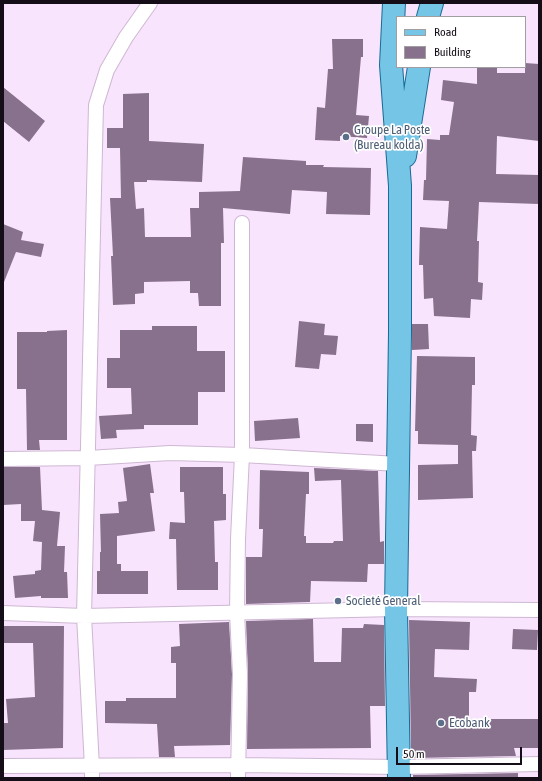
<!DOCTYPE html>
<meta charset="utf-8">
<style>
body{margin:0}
#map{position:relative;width:542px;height:781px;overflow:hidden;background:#f8e4fc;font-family:"Asap Condensed",sans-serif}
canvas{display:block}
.frame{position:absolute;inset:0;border:4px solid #150d17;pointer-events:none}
.legend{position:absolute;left:396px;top:16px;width:130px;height:52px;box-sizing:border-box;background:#fff;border:1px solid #a19ea2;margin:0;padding:5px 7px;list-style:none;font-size:12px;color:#150d17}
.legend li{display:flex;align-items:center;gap:8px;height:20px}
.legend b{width:20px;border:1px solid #a19ea2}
.scale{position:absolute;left:396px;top:747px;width:126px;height:18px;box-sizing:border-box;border:2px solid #150d17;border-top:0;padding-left:5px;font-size:12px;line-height:14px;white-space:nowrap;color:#150d17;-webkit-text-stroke:3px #fff;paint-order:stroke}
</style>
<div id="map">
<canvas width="542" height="781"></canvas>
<div class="frame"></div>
<ul class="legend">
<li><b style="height:5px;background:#75c5e6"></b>Road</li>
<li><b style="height:11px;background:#87718c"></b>Building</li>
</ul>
<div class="scale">50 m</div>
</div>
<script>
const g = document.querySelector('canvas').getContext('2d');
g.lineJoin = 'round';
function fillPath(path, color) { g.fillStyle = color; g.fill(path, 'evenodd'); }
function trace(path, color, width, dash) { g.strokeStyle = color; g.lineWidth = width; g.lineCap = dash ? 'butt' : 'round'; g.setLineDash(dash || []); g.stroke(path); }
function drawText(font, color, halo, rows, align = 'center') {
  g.font = font + ' "Asap Condensed",sans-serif'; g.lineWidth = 3.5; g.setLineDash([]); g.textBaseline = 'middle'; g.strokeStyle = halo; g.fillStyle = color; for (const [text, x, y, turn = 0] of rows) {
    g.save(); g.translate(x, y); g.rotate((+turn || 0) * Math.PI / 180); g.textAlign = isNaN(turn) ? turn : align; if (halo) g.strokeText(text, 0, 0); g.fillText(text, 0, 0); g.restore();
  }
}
fillPath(new Path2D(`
 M332 39H363V57H361L356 115 369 116 367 138 340 136V141L315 140 317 107 325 108 328 69H333Z
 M525 63 539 64V141L497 136 496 174 539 175V204L479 202 477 241H479L478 282 483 283 482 300 471 299 470 318 434 316 433 298 424 299 423 265H419L420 227 447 229 449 201 423 200 424 180H426L427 139 440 140V135H449L454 102 441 100 443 80 477 84V67H497V73H525Z
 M3 87 45 121 29 142 3 121Z
 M149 93V141L204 144 202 182 147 180V182H134L136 209 144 208 145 237H191L190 208H199V192L240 191 243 157 306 161V165H324L323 167 371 168 370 215 326 214 327 192 292 190 290 214 223 208 224 243H221V306H199L198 293H190V281L144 282V293L135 294V304L113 305 111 256H113L110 198H121L120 148H107V128H123V94Z
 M3 224 23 232 21 240 44 244 41 257 16 252 4 282Z
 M299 321 325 324 324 335 338 336 336 355 321 354 319 369 295 367Z
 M412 324H428L429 349 412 350Z
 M152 326H197V351H225V392H198V425H144V429L116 430 117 438 101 439 99 416 132 414 131 388H107V358H120V330H152Z
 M67 330V440H39L40 450H27L26 389H17V332H47V331Z
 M417 356 475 357V385H472L471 435 477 436 476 451H472L473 498 418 500V465L458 464V445L418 444V431H415Z
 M298 418 300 438 255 441 254 421Z
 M356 424H373V442L356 441Z
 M150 464 154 493H150L155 531 117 536V564H121V571H148V594H97V571H100V552H101L100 514 119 513 118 502 127 501 123 468Z
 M3 467H40L42 510 60 512 57 546H65L64 572H67L68 598H41V596L15 598 13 576 35 574V571L41 570 42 542 33 541 35 521H21V504L3 505Z
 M180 467H223V494H226V520L214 521 215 562H218V590H177L176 539H169L170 522 185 523 184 492H180Z
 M314 468 378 471 380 542 384 541V564H368L367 582 311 581 310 602 246 604V557H262L263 529H259L260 470 309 472V494H306L304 536H306V543H333L334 541H343L341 480 315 481Z
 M313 619 314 662H341L342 628H363L364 624 384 625 385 706H370L371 748 247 749 248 674 246 621Z
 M409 620 470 622 469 650 435 649 434 677 477 679 476 692H469V719H539V748H514L516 756 413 758V750H411Z
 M229 622 232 674 230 745 174 746 175 757H159L157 724 105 723V701H126V698H176V663H171V647L180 646 179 624Z
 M3 626H64L63 748 3 750V723H8L6 699 35 697 33 643H3Z
 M513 629 538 630 537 650 512 649Z
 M518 773V778H413V775Z`), '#87718c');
const street = new Path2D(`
 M3 459 88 458 170 453 242 455 398 464
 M3 613 84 616 396 609 539 610
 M3 766 238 765 399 767 539 764
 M92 778V767L84 616 96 105 107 70 126 37 150 3
 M238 778 240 674 237 613 238 539 242 455V223`);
const primary = new Path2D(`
 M394 3 391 65 400 186V332L396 609 399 778
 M428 17 432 3
 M405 156 419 67`);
trace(street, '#cfb7d4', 16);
trace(primary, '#186b93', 24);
trace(street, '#fff', 14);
trace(primary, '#75c5e6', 22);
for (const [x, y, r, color] of [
 [346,137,4,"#5c6f8a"],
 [338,601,4,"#5c6f8a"],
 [441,723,4,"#5c6f8a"]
]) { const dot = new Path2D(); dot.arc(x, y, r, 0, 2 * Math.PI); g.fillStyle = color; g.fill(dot); trace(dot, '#fff', 1.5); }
drawText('13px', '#4e5e75', '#fff', [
 ["Groupe La Poste",354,130],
 ["(Bureau kolda)",354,145],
 ["Societé General",346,601],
 ["Ecobank",449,723]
], 'left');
</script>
